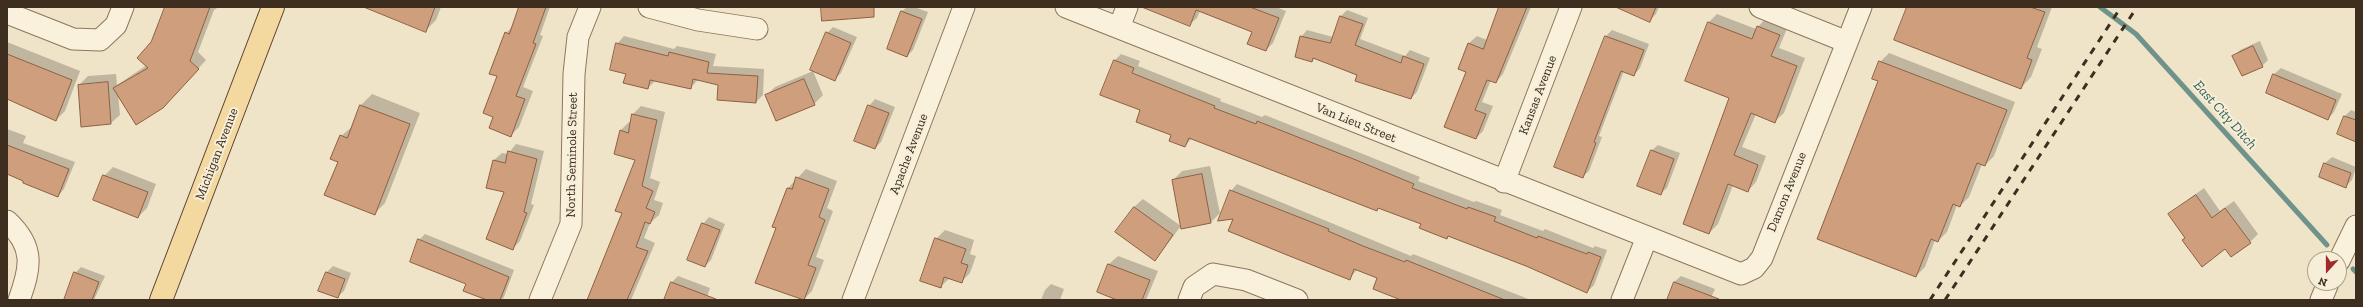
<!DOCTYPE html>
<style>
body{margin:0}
#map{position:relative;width:2363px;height:307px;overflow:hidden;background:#f0e4c8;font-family:"Zilla Slab",serif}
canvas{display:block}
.frame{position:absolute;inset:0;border:8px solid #3d2e20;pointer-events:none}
.north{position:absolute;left:2307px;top:251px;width:40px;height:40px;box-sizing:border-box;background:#f7eed8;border:1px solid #ada18e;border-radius:50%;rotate:201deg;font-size:11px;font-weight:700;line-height:16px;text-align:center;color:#3d2e20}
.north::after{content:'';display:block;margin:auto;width:14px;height:18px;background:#9e2a2b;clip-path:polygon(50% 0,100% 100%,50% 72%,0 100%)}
</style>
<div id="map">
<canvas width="2363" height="307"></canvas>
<div class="frame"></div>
<div class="north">N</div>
</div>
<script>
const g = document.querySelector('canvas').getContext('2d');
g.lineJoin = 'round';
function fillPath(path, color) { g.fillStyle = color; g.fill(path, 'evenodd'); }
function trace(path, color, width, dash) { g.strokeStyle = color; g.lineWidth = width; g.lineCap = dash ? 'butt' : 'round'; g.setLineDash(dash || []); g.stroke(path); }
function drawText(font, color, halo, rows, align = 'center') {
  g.font = font + ' "Zilla Slab",serif'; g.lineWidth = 4; g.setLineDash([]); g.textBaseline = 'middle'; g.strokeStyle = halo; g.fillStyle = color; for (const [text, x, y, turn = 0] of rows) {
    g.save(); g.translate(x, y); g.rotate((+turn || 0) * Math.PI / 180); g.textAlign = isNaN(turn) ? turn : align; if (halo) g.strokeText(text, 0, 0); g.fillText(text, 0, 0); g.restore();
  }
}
fillPath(new Path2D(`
 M166 7H219L214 10 198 52 206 60 172 98 118 93 120 115 111 123 79 85 88 76 116 74 117 85 147 65 152 43Z
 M379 7H441L436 20 425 31Z
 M520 7H550L540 35 543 36 523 87 533 91 519 127 510 136 494 116 498 76 506 33 513 26Z
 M907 7H914L928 12 913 50 907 56 888 48 902 11Z
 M1155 7H1276L1286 11 1273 43 1266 50 1253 31 1200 11 1197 18 1189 25Z
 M1500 7H1531L1503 74 1496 82 1491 80 1482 102 1493 106 1483 131 1476 138 1467 71 1469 43 1477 36 1487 40Z
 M1632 7H1659L1656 14 1650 20Z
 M1908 7H2052L2037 47 2042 49 2031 77 2021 88Z
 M1347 10 1368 18 1360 39 1405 56 1410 50 1430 58 1417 92 1411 98 1315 58 1312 61 1301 37 1307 30 1333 37 1341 16Z
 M1717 14 1756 29 1766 18 1788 26 1779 48 1805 58 1784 113 1775 121 1756 114 1742 147 1766 156 1756 182 1748 191 1733 185 1718 224 1709 233 1731 98 1708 23Z
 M833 27 857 37 841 73 834 80 827 33Z
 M1612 30 1649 44 1640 68 1634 75 1624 71 1599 136 1602 137 1589 171 1582 177 1555 167 1606 36Z
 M624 36 674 49 677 46 716 54 713 66 764 69 763 95 756 102 719 84 698 80 690 88 656 80 648 88 627 73 617 44Z
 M2260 41 2268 60 2262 66 2234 56 2240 50Z
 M7 42 80 71 65 111 56 120 7 98Z
 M1889 53 2015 102 1994 156 1985 165 1982 164 1969 197 1960 206 1957 205 1947 232 1938 241 1935 240 1925 267 1916 276 1879 81 1880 62Z
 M1121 54 1140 61 1138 66 1221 99 1220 101 1262 117 1265 115 1363 154 1420 177 1418 181 1474 202 1476 201 1502 210 1500 215 1543 231 1545 229 1593 248 1595 246 1607 250 1594 285 1587 292 1526 265 1449 236 1447 238 1422 224 1380 207 1377 210 1192 138 1185 146 1141 109 1114 61Z
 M2281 68 2342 94 2334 112 2328 119 2267 93 2274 74Z
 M813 71 823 95 814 104 767 95 775 87Z
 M372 94 420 113 385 203 375 213 339 161 341 136 353 126 361 105Z
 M875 99 895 107 881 142 875 148 869 106Z
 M641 106 665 112 650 178 660 182 654 200 663 203 659 215 650 223 644 238 655 243 631 300H589L623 213 636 159 615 153 621 130 629 122 631 123 633 114Z
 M2351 110 2356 112V141L2338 134 2345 116Z
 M7 129 26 136 23 143 75 162 64 189 58 196 7 174Z
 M516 144 544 151 531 204 534 205 520 241 513 248 505 192 494 160 502 153 508 154Z
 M1658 145 1680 153 1667 188 1660 194 1651 151Z
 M2332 157 2356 167 2352 180 2345 187 2320 177 2325 163Z
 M1210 166 1220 213 1211 222 1182 227 1173 180 1182 171Z
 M113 167 156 184 147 208 138 217 104 176Z
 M806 169 837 181 827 208 833 211 816 257 824 260 812 291 803 300 756 282 777 228 773 226 788 188Z
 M1237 184 1411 256 1413 254 1531 300H1403L1379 278 1357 270 1350 278 1235 217 1231 191Z
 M2204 188 2220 211 2234 201 2258 234 2250 242 2226 248 2186 238 2169 214Z
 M1143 199 1181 226 1155 260 1134 207Z
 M709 217 725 224 711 260 705 266 703 224Z
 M945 230 974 240 970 254 976 256 970 273 961 282 950 278 940 287 936 239Z
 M425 234 514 270 504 297 501 300H490L467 283 419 240Z
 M1118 256 1158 271 1146 300H1120L1098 292 1109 264Z
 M333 266 351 273 344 291 337 297 327 272Z
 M81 267 105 276 94 300H65L75 273Z
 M678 276 710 288 706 300H665L672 282Z
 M1681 276 1715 289 1710 300H1668L1674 282Z
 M1051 284 1064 289 1060 300H1041L1045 290Z`), '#0003');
trace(new Path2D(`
 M2100 7 2136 34 2327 245
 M2353 269 2356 272`), '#6f938a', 5);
const building = new Path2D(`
 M165 7H210L190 61 199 69 163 108 136 125 113 88 148 68 137 58 151 42Z
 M364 7H435L426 32Z
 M519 7H546L533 43 536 44 516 96 525 99 511 137 489 128 493 117 483 113 497 76 489 74 505 32 509 34Z
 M821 7H874V17L822 21Z
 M1142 7H1250L1279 18 1266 51 1247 44 1252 32 1196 10 1190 26Z
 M1499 7H1527L1496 83 1487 80 1475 110 1486 114 1476 139 1444 127 1466 72 1458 69 1468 43 1483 49Z
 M1616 7H1656L1650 22Z
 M1907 7H2030L2045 12 2027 58 2032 60 2021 89 1894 40Z
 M901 11 922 19 907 57 887 49Z
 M1340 16 1363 24 1355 45 1401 63 1403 56 1424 64 1411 99 1355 81 1357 75 1313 58 1312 62 1295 57 1300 36 1330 43Z
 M1708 22 1752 39 1757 26 1780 35 1771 56 1797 66 1775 123 1751 113 1734 155 1758 165 1748 192 1728 184 1709 234 1683 224 1729 98 1685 81Z
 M826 32 851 43 835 81 810 70Z
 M1605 36 1644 50 1634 76 1621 71 1594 142 1596 143 1583 178 1554 167Z
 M616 43 668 56 669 52 709 62 707 73 758 76 756 103 717 100 718 85 693 79 691 89 650 80 648 89 623 83 626 74 610 70Z
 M2253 46 2263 67 2242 76 2232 56Z
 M7 54 72 80 56 121 7 99Z
 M1114 60 1134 68 1132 73 1215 106 1214 108 1256 124 1257 121 1356 160 1414 184 1412 188 1467 209 1468 207 1496 217 1494 221 1537 238 1538 236 1587 254 1588 252 1601 257 1587 293 1526 266 1448 236 1447 239 1419 228 1421 224 1378 208 1377 211 1189 138 1185 147 1169 141 1171 135 1136 122 1140 110 1100 95Z
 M1879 61 2007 110 1985 166 1977 163 1960 207 1953 204 1938 242 1931 239 1916 277 1817 239 1878 81 1872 79Z
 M2273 74 2336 100 2328 120 2266 93Z
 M804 79 815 105 776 121 765 95Z
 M108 82 111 124 81 127 78 85Z
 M360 105 410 124 375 215 324 195 338 162 330 159 340 135 347 138Z
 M868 105 889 113 875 149 854 141Z
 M632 114 657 120 642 186 653 191 646 208 655 212 650 224 645 222 636 247 648 251 627 300H587L622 213 615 211 635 160 614 154 620 130 628 133Z
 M2344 116 2356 120V142L2337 134Z
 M7 145 69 169 58 197 23 183V181L7 174Z
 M1651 150 1674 159 1661 195 1637 186Z
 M508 151 537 159 524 212 527 213 513 250 486 239 504 192 486 188 493 160 505 163Z
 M2324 163 2351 173 2346 188 2319 177Z
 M1202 174 1211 223 1181 229 1172 180Z
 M103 175 148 192 138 218 93 200Z
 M796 177 829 189 819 217 825 220 808 265 816 268 804 300 755 283 776 228 772 227 787 188 792 189Z
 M1230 190 1329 229 1328 231 1363 246 1405 262 1406 260 1505 300H1401L1373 289 1377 278 1354 269 1350 280 1287 255 1228 231 1233 219 1218 221Z
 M2196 195 2212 218 2225 208 2251 243 2231 257 2225 249 2202 267 2182 240 2185 238 2168 214Z
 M1134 207 1173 235 1155 261 1115 232Z
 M702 223 720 230 705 267 687 260Z
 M935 238 966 249 961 263 968 265 962 283 944 277 941 288 920 281Z
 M418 239 509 277 500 300H487L463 291 466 284 410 262Z
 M1108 264 1150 280 1142 300H1117L1097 292Z
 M74 272 99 282 92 300H64Z
 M326 272 345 279 338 298 318 291Z
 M671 282 716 299 715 300H664Z
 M1674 282 1719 299V300H1667Z`);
fillPath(building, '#cf9f7d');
trace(building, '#8d5f41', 1);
const minor = new Path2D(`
 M649 7 698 20 757 29
 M1066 7 1741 274 1754 268 1762 258 1861 7
 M1760 7 1847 42
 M7 13 73 39 100 40 116 25 123 7
 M1119 28 1127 7
 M1504 182 1571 7
 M7 221C35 247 31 267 19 300
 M2339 261 2356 226
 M540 300 571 224 574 74 578 37 590 7
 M853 300 964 7
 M1189 300 1194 287 1213 274 1246 280 1297 300
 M1622 300 1647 237
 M2321 300 2328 283`);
const major = new Path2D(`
 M161 300 273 7`);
trace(minor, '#8d765c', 23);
trace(major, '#5b4430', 24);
trace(minor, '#faf1dc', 21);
trace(major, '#f3d9a0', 22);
trace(new Path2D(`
 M1930 300 2121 7
 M1945 300 2137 7`), '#3d2e20', 3, [7, 7]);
drawText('13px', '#3d2e20', '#f7eed8', [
 ["Kansas Avenue",1538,95,-69],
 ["Van Lieu Street",1356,123,22],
 ["Michigan Avenue",217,154,-69],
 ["Apache Avenue",909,154,-69],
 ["North Seminole Street",572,155,-89],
 ["Damon Avenue",1787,192,-68]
]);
drawText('italic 14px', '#2f5d5a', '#f7eed8', [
 ["East City Ditch",2225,115,48]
]);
</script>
